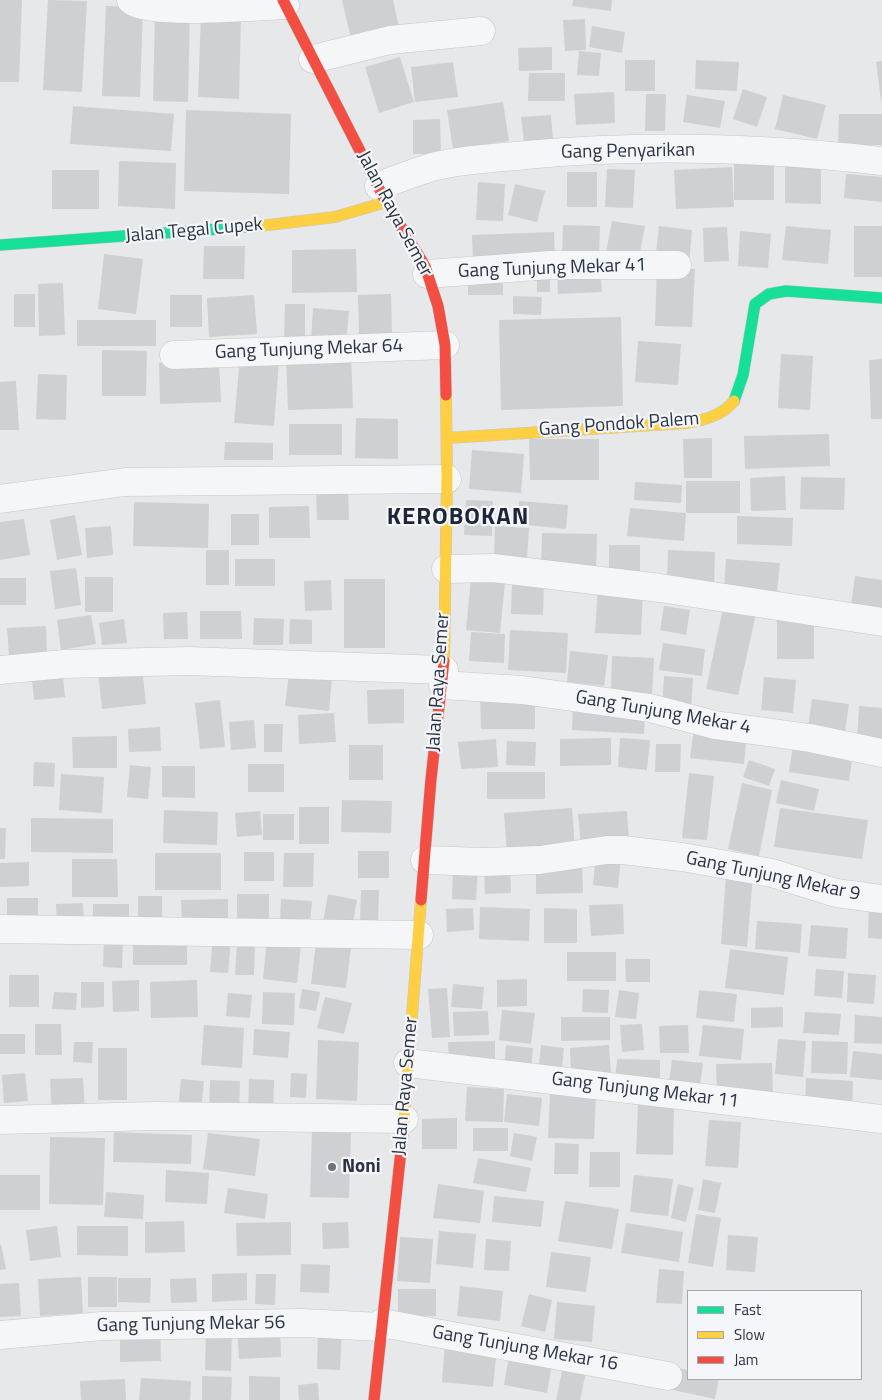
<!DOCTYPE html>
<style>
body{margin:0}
#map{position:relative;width:882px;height:1400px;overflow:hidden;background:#e6e8ea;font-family:"Titillium Web",sans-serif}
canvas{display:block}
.legend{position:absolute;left:687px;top:1290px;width:175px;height:90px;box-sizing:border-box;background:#f4f6f9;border:1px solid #a4a8b1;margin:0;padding:6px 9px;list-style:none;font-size:15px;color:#2b3445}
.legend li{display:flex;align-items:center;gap:10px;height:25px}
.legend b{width:25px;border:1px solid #a4a8b1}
</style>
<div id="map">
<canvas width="882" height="1400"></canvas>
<ul class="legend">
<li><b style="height:6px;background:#16e098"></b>Fast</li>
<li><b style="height:6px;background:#ffcf43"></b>Slow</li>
<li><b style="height:6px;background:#f24e42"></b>Jam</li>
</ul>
</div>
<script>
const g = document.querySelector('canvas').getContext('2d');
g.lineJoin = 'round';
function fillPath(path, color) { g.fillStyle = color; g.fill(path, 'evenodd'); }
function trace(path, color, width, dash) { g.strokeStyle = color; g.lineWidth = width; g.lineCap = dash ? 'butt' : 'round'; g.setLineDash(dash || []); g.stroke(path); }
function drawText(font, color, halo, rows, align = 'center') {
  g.font = font + ' "Titillium Web",sans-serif'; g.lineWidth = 4.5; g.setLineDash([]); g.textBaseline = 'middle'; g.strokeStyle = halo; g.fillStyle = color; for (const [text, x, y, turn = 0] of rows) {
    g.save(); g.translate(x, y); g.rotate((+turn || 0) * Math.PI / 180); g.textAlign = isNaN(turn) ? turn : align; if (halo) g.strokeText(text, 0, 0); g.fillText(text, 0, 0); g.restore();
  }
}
fillPath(new Path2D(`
 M0 0H22L19 82H0Z
 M48 0 87 1 82 92 43 90Z
 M342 0H393L400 32 352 43Z
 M573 0H612L611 11 572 6Z
 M106 6 143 7 140 97 102 96Z
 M155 10H190L188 102 153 101Z
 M201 14 241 15 239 99 198 97Z
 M585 19 586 50 565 51 563 20Z
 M592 26 625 32 622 53 589 47Z
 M552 47V70L519 71 518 48Z
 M579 51 601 53 599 76 577 75Z
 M400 57 414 102 379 113 365 67Z
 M625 60H655V91H625Z
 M696 60 739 62 737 91 695 89Z
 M882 61V100H881L876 62Z
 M453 62 458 97 415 102 411 67Z
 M529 73H565V101H528Z
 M743 89 767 97 757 127 733 119Z
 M614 92 615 123 576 125 574 94Z
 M646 94H666L665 131H645Z
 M687 95 725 101 720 128 683 122Z
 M783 95 826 105 817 139 775 129Z
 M503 102 509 141 453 149 447 110Z
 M73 106 174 114 171 151 70 144Z
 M186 110 291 114 289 194 184 191Z
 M839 114H882V145H838Z
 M551 115 553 140 524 142 521 117Z
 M440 119 441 154H413V120Z
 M119 161 176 163 175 209 118 206Z
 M734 164H774V200H734Z
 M785 164 821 165V204L785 203Z
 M732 167 734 207 676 209 674 170Z
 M607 169 635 170 633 208 605 207Z
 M52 170H99V209H52Z
 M567 172H597V207H567Z
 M846 174 882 177V202L844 198Z
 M478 182 505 184 503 221 476 220Z
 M515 184 545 191 537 222 508 215Z
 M612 221 645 226 639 257 606 252Z
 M563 225 600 226 599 258 562 257Z
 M659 226 692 230 689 264 655 261Z
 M786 226 831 230 828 264 782 260Z
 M854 226H882V277H854Z
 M727 227 729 261 704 262 703 228Z
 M740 231 771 234 768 268 738 266Z
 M554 232 555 260 473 261 472 235Z
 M204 246H245L244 279H203Z
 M356 249 357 292 292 293V250Z
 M104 254 143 259 136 314 98 309Z
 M600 266 602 292 558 294 557 269Z
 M657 267 695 269 692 327 655 326Z
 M550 274V292H537V275Z
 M468 275H503V295H468Z
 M63 283 65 335 39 336 38 284Z
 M14 294H35V327H14Z
 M391 294 392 335H359L358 295Z
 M170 295H202V327H170Z
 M254 295 257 334 209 337 207 298Z
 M513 296 542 297 541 315 513 314Z
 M285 304H305V341H284Z
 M313 308 349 311 346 343 311 340Z
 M621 317 623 406 501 410 499 320Z
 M77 320H156V346H77Z
 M638 341 681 344 678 385 635 382Z
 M102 350 147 351 146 396H102Z
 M781 354 813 356 810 410 778 408Z
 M351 355 353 408 288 410 286 357Z
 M240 358 279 361 274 426 234 423Z
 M882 359V419H871L869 360Z
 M219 360 221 402 160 404 159 363Z
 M38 374 67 375 66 420 36 419Z
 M16 381 19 430H0V382Z
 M356 418 398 419V459L355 458Z
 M289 424H342V455H289Z
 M829 434 830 466 745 469 744 436Z
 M712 438V478H684L683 439Z
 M529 439H599V480H530Z
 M225 442 273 443V460H224Z
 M472 450 524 454 521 493 469 489Z
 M785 476 786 510 751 511 750 478Z
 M801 477 845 478 844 510 800 509Z
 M686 481H740V513H686Z
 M635 482 682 485 681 503 634 500Z
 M316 488H348L349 520H317Z
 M466 500 493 501 492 536 464 535Z
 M519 501 568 505 566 529 517 524Z
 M134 502 209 504 208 548 133 546Z
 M309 506 310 538H269V507Z
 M630 508 686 513 684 541 627 536Z
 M231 514H259V545H231Z
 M75 515 82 555 57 560 50 520Z
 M737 516 793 518 792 546 737 544Z
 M24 519 30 555 0 560V522Z
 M111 526 113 555 87 558 85 528Z
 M495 526 529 528 527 559 494 558Z
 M542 533 597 534 596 570H541Z
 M609 545H640V572L609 571Z
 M206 550H229V585H206Z
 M668 550 715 552 714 589 667 587Z
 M235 559H275V586H235Z
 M726 559 780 563 777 592 724 588Z
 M76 568 81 605 55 609 50 571Z
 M472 569 506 573 500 633 466 630Z
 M855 576 882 580V617L850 614Z
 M85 577H113V612H85Z
 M0 578H26V605H0Z
 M344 579H385V648H344Z
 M331 580 332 610 305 611 304 581Z
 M512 580 544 581 543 615 511 614Z
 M598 586 643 589 641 635 595 633Z
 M664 606 690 610 686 635 660 630Z
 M723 608 756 614 738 695 706 689Z
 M200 611H241L242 639H200Z
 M187 612 188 639H164L163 613Z
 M777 614H814V659H777Z
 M91 615 96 644 61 650 57 620Z
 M254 618 284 619 283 645H253Z
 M124 619 127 643 102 645 99 623Z
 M290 619 312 620V644H289Z
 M46 626 47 655 9 656 7 628Z
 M510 630 568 633 566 673 508 670Z
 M471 632 505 634 504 663 469 661Z
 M663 643 705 649 702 676 659 670Z
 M570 651 608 655 604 686 567 682Z
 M612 656 654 658 652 694 611 692Z
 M142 667 146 704 102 709 98 672Z
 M62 668 65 697 34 700 31 671Z
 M289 673 332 677 329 711 285 706Z
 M664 676 693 678 691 711 662 710Z
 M764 677 796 680 793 713 761 710Z
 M404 689V723L368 724 367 690Z
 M480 694H535V729H481Z
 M812 699 849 704 844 739 807 734Z
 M220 700 225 747 200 749 195 703Z
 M573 704 645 708 644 734 572 730Z
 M859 706 882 708V740L857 738Z
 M334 713 336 742 299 744 298 715Z
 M254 720 256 748 231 750 229 722Z
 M264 724H283L282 752H264Z
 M160 727 161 751 129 752 128 729Z
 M694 728 747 734 744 764 690 758Z
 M117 736V768H73L72 737Z
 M611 738V765L560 766V739Z
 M620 738 650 740 647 770 618 767Z
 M794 738 854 747 849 781 789 772Z
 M496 739 498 767 461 769 458 742Z
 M507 741 536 742 535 766 506 765Z
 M656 744H681L680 772H655Z
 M349 745H383V780H349Z
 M749 760 775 769 769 786 743 777Z
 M34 762 55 763 54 787 33 786Z
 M248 764H284V792H248Z
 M130 765 151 767 148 799 127 797Z
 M162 766H195V798L162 797Z
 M487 772H545V799H487Z
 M689 773 714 776 707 840 682 838Z
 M61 774 104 777 102 813 59 810Z
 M781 780 819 789 814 811 776 803Z
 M742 783 772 790 759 856 728 849Z
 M342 800 392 801 391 833 341 832Z
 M299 807H329V844H299Z
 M572 808 575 849 507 853 504 813Z
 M780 808 868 820 862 859 774 847Z
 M164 810 218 812 217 845 163 843Z
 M260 811 262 835 237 837 235 813Z
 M627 811 629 842 581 845 578 814Z
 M263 814H294V840H263Z
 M31 818 113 819V853L31 852Z
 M0 828H6L5 859H0Z
 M358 851H389V878H358Z
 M244 852H274V881H244Z
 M155 853H221V890H155Z
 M284 853H314L313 887H283Z
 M596 853 621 855 618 888 593 885Z
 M72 859H117L118 897H72Z
 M582 861 583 893 536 894V862Z
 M29 862V886L0 887V863Z
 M510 863 511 893 485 894 484 864Z
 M453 865 478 867 476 900 452 899Z
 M726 874 753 875 747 947 721 944Z
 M361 890H379L378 923H360Z
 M237 894H269V924H237Z
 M328 894 357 900 352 928 323 922Z
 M138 896H162V920H138Z
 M7 898H38V925H7Z
 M228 899V923L182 924 181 900Z
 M281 899 312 901 310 924 280 922Z
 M83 903 84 923 57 924 56 904Z
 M869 903 882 904V939L868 938Z
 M93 904H129V927H93Z
 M623 904 624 934 591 936 589 905Z
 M480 907 530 909 529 941 479 939Z
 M473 908 474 930 447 932 446 909Z
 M544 908 577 909V943H544Z
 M757 921 802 924 800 953 755 949Z
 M811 925 848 928 846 959 808 956Z
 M133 935H187V965H133Z
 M213 936 231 938 228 973 210 972Z
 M104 939 123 940 122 968 103 967Z
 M267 940 301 944 297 983 263 979Z
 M237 941 255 942 254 975H235Z
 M316 942 351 947 346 988 311 984Z
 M730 949 788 957 784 995 725 988Z
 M567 952H616V981H567Z
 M625 959H650V982H626Z
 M816 969 844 971 842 998 814 996Z
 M848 973 876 975 874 1004 847 1002Z
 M9 975H39V1007H9Z
 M527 979V1006L497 1007V980Z
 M139 980V1011L113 1012 112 981Z
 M197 980 198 1017 151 1018 150 982Z
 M81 982H104V1007L81 1008Z
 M453 984 484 987 482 1009 451 1007Z
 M447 988 450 1037 432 1038 428 989Z
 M302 989 320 992 316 1011 299 1008Z
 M583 989 609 990 608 1013 582 1012Z
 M619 990 639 993 636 1019 615 1017Z
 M699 990 737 994 734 1022 696 1018Z
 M54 992 77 993 76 1010 52 1009Z
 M263 992 295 993 294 1025 262 1024Z
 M228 993 252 995 250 1018 226 1016Z
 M325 997 352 1003 344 1034 317 1028Z
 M783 1007V1027L751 1028V1008Z
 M502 1010 535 1013 531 1044 499 1040Z
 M488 1011 489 1035 454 1036 453 1012Z
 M805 1012 841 1014 839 1035 803 1033Z
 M855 1015 882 1017V1044L854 1043Z
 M561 1017H610V1040L561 1041Z
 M35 1024H61L62 1055H35Z
 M642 1024 644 1050 622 1052 620 1025Z
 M204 1025 244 1028 242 1068 201 1065Z
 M688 1025 689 1053H660L659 1026Z
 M703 1025 744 1029 741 1060 699 1056Z
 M254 1029 290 1032 288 1058 253 1055Z
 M0 1034H25V1054H0Z
 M778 1039 806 1041 803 1077 775 1074Z
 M318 1040 359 1042 357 1101 316 1099Z
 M495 1041V1062L449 1063 448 1042Z
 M812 1041 848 1042 847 1074 811 1073Z
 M74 1042H93L92 1063 73 1062Z
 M506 1045 533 1048 531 1071 504 1068Z
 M541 1045 564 1048 561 1077 538 1074Z
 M609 1045 611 1074 571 1077 570 1048Z
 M98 1048H127V1100H98Z
 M853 1051 882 1054V1080L850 1077Z
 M617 1059 660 1060V1084L615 1082Z
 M672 1060 703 1063 699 1093 668 1089Z
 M772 1063 773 1094 717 1095 716 1064Z
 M25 1073 28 1101 4 1103 2 1075Z
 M291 1073 307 1074 306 1098 290 1097Z
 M83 1078 85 1114 52 1116 50 1079Z
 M806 1078 853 1081 852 1107 805 1104Z
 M181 1079 204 1081 201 1111 178 1109Z
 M249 1079 274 1080 273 1115 248 1114Z
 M210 1080 240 1081 239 1112 209 1111Z
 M467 1087 504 1089 503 1122 465 1121Z
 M507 1094 542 1098 539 1126 504 1122Z
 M550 1094 596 1096 594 1139 548 1138Z
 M638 1105 674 1107 673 1155 636 1154Z
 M457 1118V1149H422V1119Z
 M709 1120 741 1122 738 1168 705 1166Z
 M473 1128H508V1151H473Z
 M312 1130 351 1131 349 1198 310 1197Z
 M114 1132 192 1135 191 1164 113 1162Z
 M208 1133 260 1139 255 1176 203 1169Z
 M514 1133 537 1137 532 1161 510 1156Z
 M50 1137 105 1138 103 1205 49 1204Z
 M555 1143 579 1144 578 1174H554Z
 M590 1152H620V1187H589Z
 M478 1158 531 1168 526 1192 473 1183Z
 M166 1170 209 1173 207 1204 165 1202Z
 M0 1175H40V1210H0Z
 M634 1175 673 1179 668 1216 630 1212Z
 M703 1179 721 1183 715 1213 698 1210Z
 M438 1184 484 1191 480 1223 433 1218Z
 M678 1184 694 1188 686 1222 671 1218Z
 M228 1188 268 1194 265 1219 224 1213Z
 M106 1192 144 1195 143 1219 104 1217Z
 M494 1196 544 1201 541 1227 492 1222Z
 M565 1201 619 1209 612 1249 558 1241Z
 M696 1214 721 1218 713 1267 688 1263Z
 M184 1221 185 1252 145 1253V1222Z
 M291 1222V1255L237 1256 236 1223Z
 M348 1222 349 1248 323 1249 322 1223Z
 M626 1223 683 1232 679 1262 621 1253Z
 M57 1226 61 1257 30 1261 26 1230Z
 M77 1226H128V1256L77 1255Z
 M439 1231 476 1234 473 1268 436 1264Z
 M728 1235 758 1237 755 1272 726 1270Z
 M400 1237 433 1239 430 1283 397 1281Z
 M486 1239 511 1241 509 1271 484 1270Z
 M1 1244 6 1269 0 1270V1245Z
 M551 1252 591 1257 586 1292 546 1287Z
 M301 1264 330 1265 329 1293 300 1292Z
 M659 1269 684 1271 682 1304 656 1303Z
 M247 1273V1300L212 1302V1274Z
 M256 1274H276L275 1305 255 1304Z
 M81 1277 83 1313 40 1316 38 1279Z
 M88 1277H117V1307H88Z
 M118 1278H151L150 1303 118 1302Z
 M196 1278 197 1302 171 1303 170 1279Z
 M19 1283 21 1316 0 1317V1284Z
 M460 1286 503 1291 500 1321 457 1316Z
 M398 1289H436V1316H398Z
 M529 1294 552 1300 545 1332 521 1326Z
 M557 1302 595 1306 592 1342 554 1339Z
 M206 1326 232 1327 231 1371 205 1370Z
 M280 1326 281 1357 239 1359 237 1327Z
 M318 1326H342L340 1370 317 1369Z
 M160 1327 161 1361 120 1362V1328Z
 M445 1342 497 1347 493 1387 442 1382Z
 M510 1350 553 1358 547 1393 504 1385Z
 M564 1362 587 1367 580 1400H556Z
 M672 1367 688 1370V1379H719L715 1399 668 1389Z
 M202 1376 232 1377 231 1400H202Z
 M249 1376 280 1377V1400H249Z
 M141 1378 191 1381 190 1400H139Z
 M125 1379 126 1400H81L80 1381Z
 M318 1383 319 1400H299L298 1385Z`), '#ced0d3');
const street = new Path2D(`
 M131 0C148 16 258 6 285 5
 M313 59 390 40 481 31
 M379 186C398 179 417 171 436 166 466 159 496 158 526 155 643 144 765 148 882 161
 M427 274 550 265H677
 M174 355 445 345
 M0 499 125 482 447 479
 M446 569 493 568 660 588 882 622
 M0 670 64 664 188 661 444 670
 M443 685 522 690 650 708 715 725 810 738 882 753
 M425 860 484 862 540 860 607 850H623L682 857 772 873 836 893 882 899
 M0 929 419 935
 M408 1063 882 1119
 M0 1120 155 1116 404 1119
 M382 1323 668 1376
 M0 1335 102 1326 303 1323 381 1327`);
const fast = new Path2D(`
 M0 245 260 226
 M734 401 743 375 755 304 769 294 786 291 882 298`);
const slow = new Path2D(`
 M260 226 335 217 386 202
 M447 438 686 423C704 420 722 416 734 401
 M444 661 447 479 446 395
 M403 1132 421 900`);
const jam = new Path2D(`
 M283 0 386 202 425 266 438 306 445 345 446 395
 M421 900 431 779 444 661
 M374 1400 403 1132`);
trace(street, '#c4c6c8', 29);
trace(fast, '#c4c6c8', 12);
trace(slow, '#c4c6c8', 12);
trace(jam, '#c4c6c8', 12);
trace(street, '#f5f6f7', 28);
trace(fast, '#16e098', 11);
trace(slow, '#ffcf43', 11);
trace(jam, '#f24e42', 11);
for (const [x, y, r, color] of [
 [332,1167,5,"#6c737f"]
]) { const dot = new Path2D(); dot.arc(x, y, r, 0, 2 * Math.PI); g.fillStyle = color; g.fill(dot); trace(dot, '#f4f6f9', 2); }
drawText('19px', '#2b3445', '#f4f6f9', [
 ["Gang Penyarikan",628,152,-1],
 ["Jalan Raya Semer",394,214,62],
 ["Jalan Tegal Cupek",194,231,-5],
 ["Gang Tunjung Mekar 41",552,269,-2],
 ["Gang Tunjung Mekar 64",309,350,-2],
 ["Gang Pondok Palem",619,425,-4],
 ["Jalan Raya Semer",439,682,-86],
 ["Gang Tunjung Mekar 4",663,713,10],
 ["Gang Tunjung Mekar 9",773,877,12],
 ["Jalan Raya Semer",406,1086,-85],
 ["Gang Tunjung Mekar 11",645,1091,7],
 ["Gang Tunjung Mekar 56",191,1325,-1],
 ["Gang Tunjung Mekar 16",525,1349,10]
]);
drawText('bold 19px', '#2b3445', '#f4f6f9', [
 ["Noni",342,1167]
], 'left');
g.letterSpacing = '1px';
drawText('bold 24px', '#1d2536', '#f4f6f9', [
 ["KEROBOKAN",458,518]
]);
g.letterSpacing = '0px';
</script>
